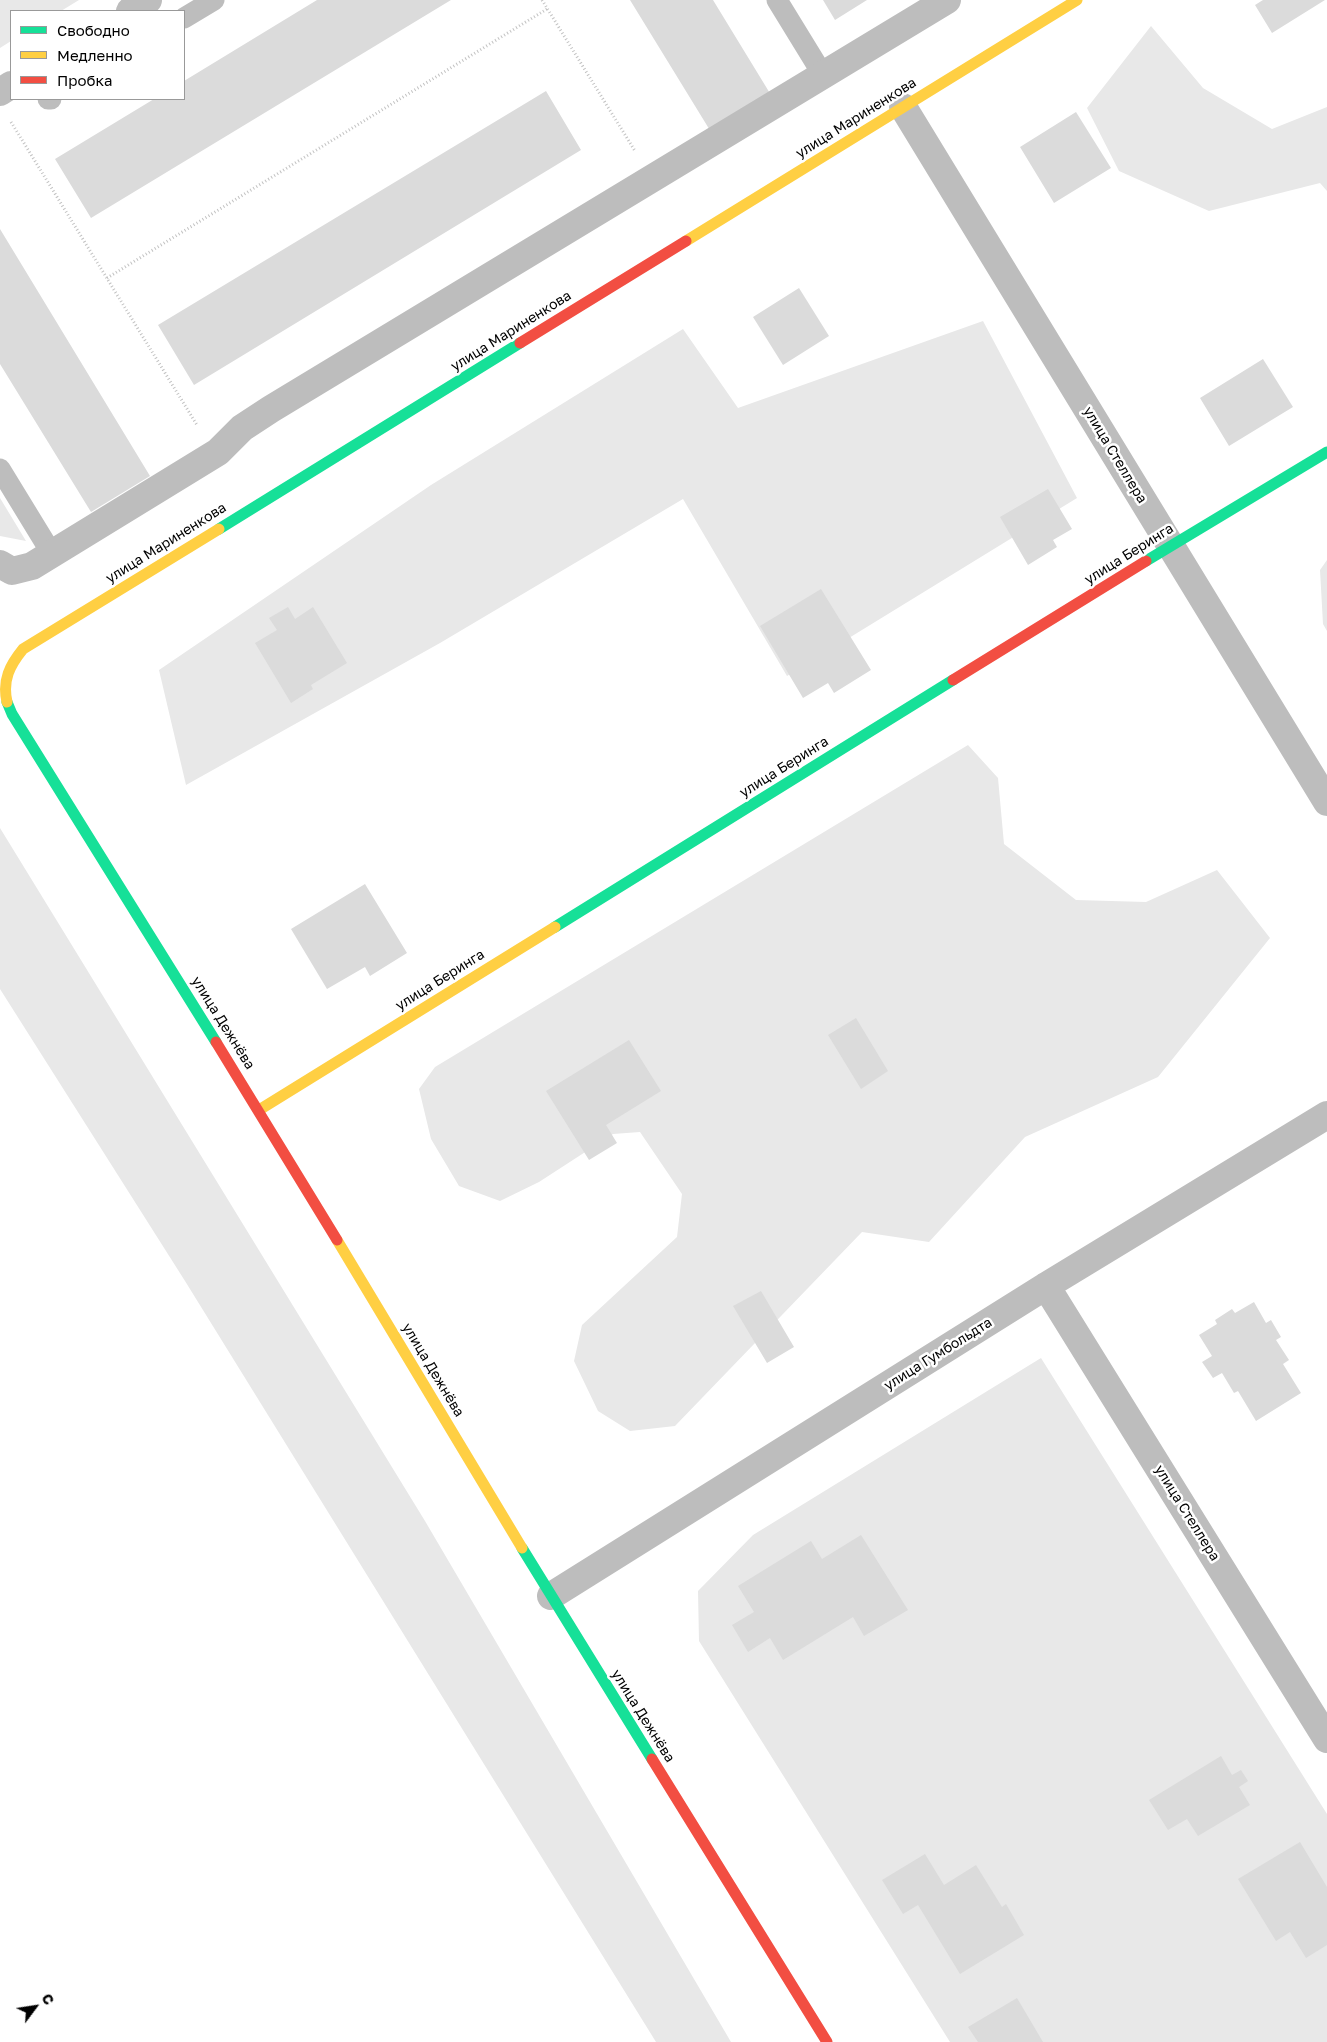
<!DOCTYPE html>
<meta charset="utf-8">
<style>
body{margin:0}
#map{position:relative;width:1327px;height:2042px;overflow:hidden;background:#fff;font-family:"Golos Text",sans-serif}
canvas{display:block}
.legend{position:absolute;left:10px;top:10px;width:175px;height:90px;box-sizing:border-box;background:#fff;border:1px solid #999;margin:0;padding:6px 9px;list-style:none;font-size:15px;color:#000}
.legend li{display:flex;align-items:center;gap:10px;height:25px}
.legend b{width:25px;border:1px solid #999}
.north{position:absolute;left:10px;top:1982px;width:50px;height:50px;-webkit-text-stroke:4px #fff;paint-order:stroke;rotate:59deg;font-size:14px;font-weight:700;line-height:20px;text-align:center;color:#000}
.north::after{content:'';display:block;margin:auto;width:18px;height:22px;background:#000;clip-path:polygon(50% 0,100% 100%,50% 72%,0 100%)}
</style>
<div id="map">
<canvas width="1327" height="2042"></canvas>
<ul class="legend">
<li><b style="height:6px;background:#16e098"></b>Свободно</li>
<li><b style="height:6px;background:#ffcf43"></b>Медленно</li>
<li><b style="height:6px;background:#f24e42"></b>Пробка</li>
</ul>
<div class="north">С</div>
</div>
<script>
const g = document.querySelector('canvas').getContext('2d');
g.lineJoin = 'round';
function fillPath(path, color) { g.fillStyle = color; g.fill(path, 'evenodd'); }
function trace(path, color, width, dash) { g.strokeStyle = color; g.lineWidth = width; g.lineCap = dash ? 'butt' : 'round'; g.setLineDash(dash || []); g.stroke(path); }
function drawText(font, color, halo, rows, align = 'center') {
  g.font = font + ' "Golos Text",sans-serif'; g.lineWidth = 5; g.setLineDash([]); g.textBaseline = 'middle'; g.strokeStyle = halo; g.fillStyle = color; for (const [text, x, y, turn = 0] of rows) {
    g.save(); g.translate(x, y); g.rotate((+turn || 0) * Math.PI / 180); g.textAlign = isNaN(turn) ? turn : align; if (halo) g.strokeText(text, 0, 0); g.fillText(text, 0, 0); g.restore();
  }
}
fillPath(new Path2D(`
 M0 0H79L61 11H11V41L0 48Z
 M1151 26 1203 88 1272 129 1327 107V191L1320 183 1209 211 1119 171 1087 108Z
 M983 321 1077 498 787 676 683 499 440 643 186 785 159 670 431 485 683 329 738 408Z
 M0 498 26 541 0 536Z
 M1327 560V631L1323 624 1320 570Z
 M968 745 998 778 1004 844 1076 900 1146 902 1217 870 1270 938 1158 1077 1025 1137 929 1242 862 1232 675 1426 630 1431 598 1411 574 1361 582 1325 677 1237 682 1194 640 1132 613 1134 539 1182 500 1201 459 1186 431 1139 419 1089 435 1067Z
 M0 828 425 1521 731 2042H656L185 1281 0 989Z
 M1041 1358 1327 1814V2042H950L699 1641 698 1591 753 1535Z`), '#e8e8e8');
fillPath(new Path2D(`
 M317 0H451L91 218 55 159 154 99H184V81Z
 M630 0H713L771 95 711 132Z
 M823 0H867L835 20Z
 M1263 0H1325L1272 33 1255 5Z
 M546 91 581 150 194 385 158 325Z
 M1076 112 1111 168 1054 203 1020 147Z
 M0 229 150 476 91 512 0 364Z
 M799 288 829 336 783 365 753 317Z
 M1263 359 1293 407 1229 446 1200 398Z
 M1048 489 1072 529 1053 540 1057 547 1028 565 1000 517Z
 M821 589 871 670 834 693 828 683 803 698 760 626Z
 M288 607 295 619 313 607 347 663 311 685 313 689 291 703 255 643 277 630 269 618Z
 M365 884 407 953 370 976 365 967 327 989 291 929Z
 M856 1018 888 1071 861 1089 828 1035Z
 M629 1040 661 1091 606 1125 617 1143 589 1160 546 1091Z
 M761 1291 794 1347 767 1363 733 1306Z
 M1254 1302 1266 1323 1271 1320 1281 1337 1276 1340 1289 1360 1283 1364 1301 1393 1256 1421 1238 1391 1234 1393 1222 1373 1213 1378 1202 1362 1212 1356 1199 1335 1217 1324 1215 1320 1232 1309 1235 1313Z
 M861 1535 908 1610 864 1636 853 1617 783 1660 770 1638 748 1652 732 1625 754 1612 738 1586 811 1541 822 1559Z
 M1221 1756 1232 1775 1241 1770 1248 1781 1239 1787 1250 1805 1198 1836 1187 1819 1168 1830 1149 1800Z
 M1300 1842 1327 1887V1945L1306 1958 1290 1932 1276 1941 1238 1879Z
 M925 1854 944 1885 976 1865 1002 1907 1006 1904 1024 1935 960 1974 918 1905 903 1914 882 1880Z
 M1017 1998 1043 2042H978L968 2027Z`), '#dbdbdb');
trace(new Path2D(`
 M542 0 635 151
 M11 122 197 425
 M107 278 547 9`), '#c2c2c2', 3, [1, 2.5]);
trace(new Path2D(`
 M777 0 823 75
 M184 18 214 0
 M48 99H51
 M0 469 52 554`), '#bdbdbd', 21);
trace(new Path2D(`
 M130 11 148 0
 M0 92 11 85
 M903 107 1327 802
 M0 564 12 571 32 566 218 452 242 428 271 409 947 0
 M1046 1286 1327 1739
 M551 1596 1046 1286 1327 1115`), '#bdbdbd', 28);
trace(new Path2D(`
 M219 529 520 343
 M1146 561 1327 452
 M7 702 12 714 216 1042
 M555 927 953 680
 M522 1548 652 1759`), '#16e098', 11);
trace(new Path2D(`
 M686 241 1077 0
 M7 702C2 680 10 665 23 649L219 529
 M259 1110 555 927
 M337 1240 522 1548`), '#ffcf43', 11);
trace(new Path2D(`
 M520 343 686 241
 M953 680 1146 561
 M216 1042 337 1240
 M652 1759 827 2042`), '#f24e42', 11);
drawText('14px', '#000', '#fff', [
 ["улица Мариненкова",856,118,-32],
 ["улица Мариненкова",511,331,-32],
 ["улица Стеллера",1115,455,59],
 ["улица Мариненкова",166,543,-32],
 ["улица Беринга",1129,554,-32],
 ["улица Беринга",784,767,-32],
 ["улица Беринга",440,980,-32],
 ["улица Дежнёва",223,1023,58],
 ["улица Гумбольдта",938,1354,-32],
 ["улица Дежнёва",433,1370,59],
 ["улица Стеллера",1187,1513,58],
 ["улица Дежнёва",643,1716,58]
]);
</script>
